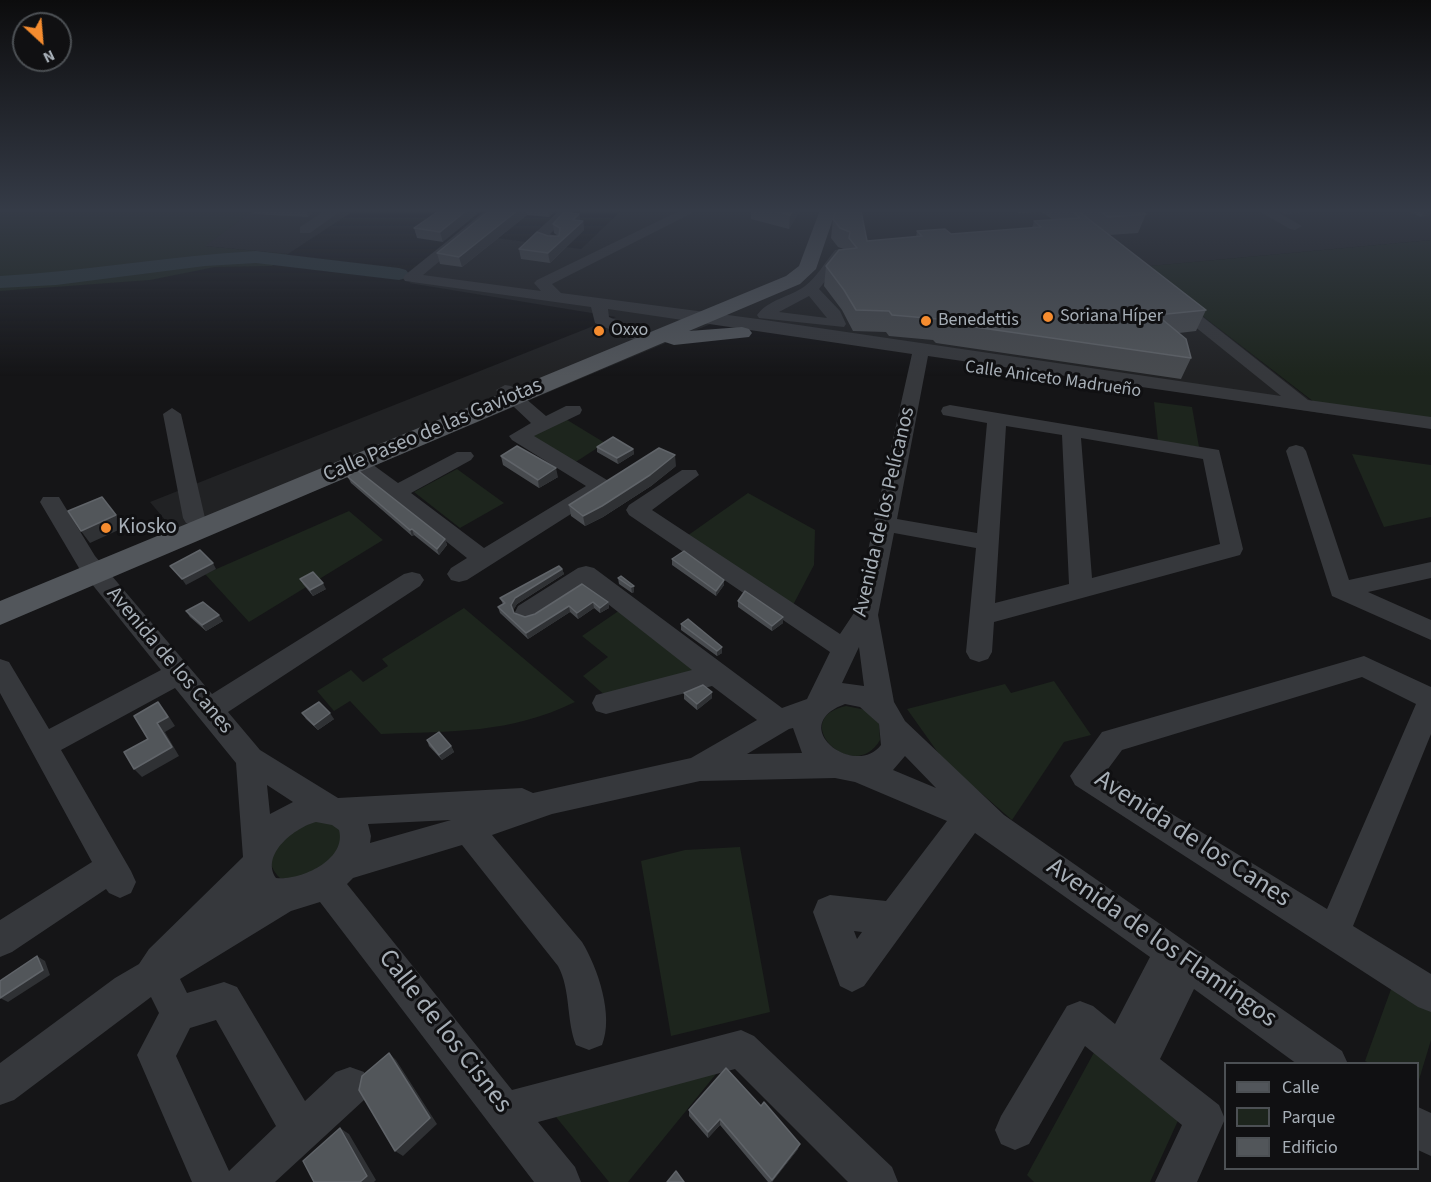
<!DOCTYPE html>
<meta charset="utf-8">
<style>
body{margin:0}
#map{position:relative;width:1431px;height:1182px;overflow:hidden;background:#151517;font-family:"Source Sans 3",sans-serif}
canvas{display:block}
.legend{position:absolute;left:1224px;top:1062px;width:195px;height:108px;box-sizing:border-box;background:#101012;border:2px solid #4c5054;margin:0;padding:8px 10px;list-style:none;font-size:18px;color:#a7afb7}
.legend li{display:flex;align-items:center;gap:12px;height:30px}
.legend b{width:30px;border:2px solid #4c5054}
.north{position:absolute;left:12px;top:12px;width:60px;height:60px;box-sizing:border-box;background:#101012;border:2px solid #4c5054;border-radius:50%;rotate:154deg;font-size:16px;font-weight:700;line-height:24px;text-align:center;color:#a7afb7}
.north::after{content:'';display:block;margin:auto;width:21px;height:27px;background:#f58c2f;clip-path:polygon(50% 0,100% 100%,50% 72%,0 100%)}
</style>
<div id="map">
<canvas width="1431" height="1182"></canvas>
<ul class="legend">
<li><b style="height:8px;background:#52565b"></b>Calle</li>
<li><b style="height:16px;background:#1d251d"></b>Parque</li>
<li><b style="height:16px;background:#52565a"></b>Edificio</li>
</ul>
<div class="north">N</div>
</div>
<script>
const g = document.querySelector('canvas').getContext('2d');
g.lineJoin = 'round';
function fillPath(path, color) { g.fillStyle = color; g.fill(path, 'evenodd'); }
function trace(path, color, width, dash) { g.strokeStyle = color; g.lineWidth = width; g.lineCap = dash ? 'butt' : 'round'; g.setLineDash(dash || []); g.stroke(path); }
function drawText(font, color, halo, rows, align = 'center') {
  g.font = font + ' "Source Sans 3",sans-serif'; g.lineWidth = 6; g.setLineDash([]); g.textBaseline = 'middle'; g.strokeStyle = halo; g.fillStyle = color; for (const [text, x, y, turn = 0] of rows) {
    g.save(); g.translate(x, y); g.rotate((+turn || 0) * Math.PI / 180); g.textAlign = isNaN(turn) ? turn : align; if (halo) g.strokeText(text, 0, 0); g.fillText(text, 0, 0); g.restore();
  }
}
fillPath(new Path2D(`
 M254 210H355L288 254 204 246Z
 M622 210H1431V240L1140 267 1328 414 713 323 186 545 150 502 616 317 409 283 473 235 581 249Z`), '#212224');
fillPath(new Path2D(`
 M0 210H254L205 246 288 254 272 266 215 267 150 280 0 291Z
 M1431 240V419L1314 402 1139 267Z
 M1154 402 1192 407 1199 447 1158 441Z
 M564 418 605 443 574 463 530 435Z
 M1352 454 1431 465V517L1384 527Z
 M457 469 504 503 460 528 414 492Z
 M748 493 815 530 814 565 793 605 687 536Z
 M349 511 383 540 249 622 205 574Z
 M464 608 575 702C510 734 451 731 381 734L350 701 334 711 317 691 351 670 363 682 388 666 382 659Z
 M620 610 700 671 607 697 583 676 608 657 582 636Z
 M1054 681 1091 735 1064 742 1012 820 944 761 907 709 1005 684 1011 693Z
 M846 706 866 710 879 724 880 740C854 786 786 719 846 706Z
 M316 819 336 824 341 832 339 852 312 878H280C252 850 295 829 316 819Z
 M740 847 770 1012 671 1036 641 861 685 850Z
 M1394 981 1431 1006V1040L1418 1083V1064L1369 1063 1365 1061Z
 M1097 1047 1181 1114 1150 1182H1034L1027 1175Z
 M725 1063 628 1182H609L552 1112Z`), '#1d251d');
fillPath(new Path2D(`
 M256 251 399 268 406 270 409 274 406 278 399 280 256 263 205 266 56 285 0 288V276C86 271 170 256 256 251Z`), '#2b373b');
fillPath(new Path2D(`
 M326 210H342L310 233H300V227Z
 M486 210H501L423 275 541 291 534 283 537 280 681 210H698L552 284 561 293 758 319 1281 396 1168 305 1166 302 1168 299H1180L1308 400 1431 417V429L928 356 897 519 977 533 987 423 943 415 941 411 943 407 950 405 1219 450 1243 549 1240 555 994 622 992 652 988 659 979 662 970 659 966 652 976 548 894 533 878 615 894 702 905 721 1004 815 1342 1051 1348 1064H1297L1194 989 1160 1059 1219 1105 1225 1119 1197 1182H1155L1182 1125 1085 1046 1029 1144 1015 1150 1001 1144 995 1130 1001 1116 1067 1006 1080 1001 1093 1006 1115 1024 1150 957 975 833 864 986 852 992 840 986 813 912 818 900 830 895 886 901 947 821 855 782 835 778 700 781 552 814 492 835 582 942C598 968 614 1016 602 1045L589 1050 576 1045C566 1020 571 990 558 966L462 845 353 878 347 884 512 1090 741 1030 754 1036 892 1167 898 1182H848L735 1069 538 1122 575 1167 581 1182H534L320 902 291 911 180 979 187 993 224 982 237 987 305 1101 336 1072 350 1067 364 1072 369 1086 364 1100 275 1182H192L137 1055 159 1013 151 997 14 1100 0 1105V1063L115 978 139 964 149 949 243 857 236 763 175 688 61 750 131 871 136 882 131 893 120 898 109 893 106 889 12 952 0 957V920L92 862 0 693V659L9 662 49 729 161 670 79 568 40 502 43 497H59L95 556 212 694 404 574 412 572 420 574 424 580 420 586 228 712 260 750 338 798 522 788 533 793 691 758 757 720 712 686 606 714 596 711 592 703 596 695 692 670 585 586 536 618 527 621 518 618 515 612 518 606 578 568 586 566 594 568 782 708 807 699 830 652 629 515 626 510 629 505 682 470H696L699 475 652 510 840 634 854 613 912 354 608 309 609 317 643 332 645 336 643 340 637 341 595 323 591 307 405 281 403 278 405 275ZM1006 426 1062 435 1069 584 995 603ZM1081 438 1203 459 1220 544 1092 578ZM859 647 864 686 842 683ZM845 704 860 707 879 724 881 745C855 779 785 726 845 704ZM793 728 802 753 747 754 789 729ZM905 756 936 788 893 770ZM267 785 293 802 270 814ZM451 820 370 843 371 836 368 824ZM316 822 332 825 339 830C347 860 300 881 276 878 260 854 296 827 316 822ZM854 931 862 932 857 939ZM216 1020 276 1126 229 1171 176 1056 190 1028Z
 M560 210H574L550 234 559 238V244H549L536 238V232Z
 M1257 210H1274L1302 226 1295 230 1290 229Z
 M840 249 847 253 819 289 840 311 846 324 844 327 759 318 757 315C769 299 790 297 805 286 816 278 826 261 835 250ZM809 296 827 318 779 312Z
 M505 385 511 386 546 416 566 406H580L582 410 580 414 534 436 607 480 610 485 604 493 467 580 459 582 451 580 447 574 451 568 467 558 348 463 351 459H365L398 483 457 452H471L474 456 471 460 411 493 484 548 586 486 512 440 509 436 531 423 496 390Z
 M172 408 181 414 205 518 202 523 194 525 186 523 183 518 163 414Z
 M1296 445 1303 447 1306 451 1349 580 1431 562V578L1368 592 1431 620V640L1332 596 1286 451 1289 447Z
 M1364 656 1431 687V734L1353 926 1431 974V1012L1418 1007 1075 785 1070 776 1102 732ZM1362 677 1416 704 1327 909 1105 773 1122 750Z
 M1418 1107 1431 1113V1156L1418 1150Z`), '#36383c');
fillPath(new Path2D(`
 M820 210H836L816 269 800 284 689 331 742 327 749 329 752 333 749 337 674 345 665 342 0 625V601L786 276 799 266Z`), '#52565b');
fillPath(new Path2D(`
 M251 210H316L308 217 253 214Z
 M440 210 443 242 417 238 414 228Z
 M490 210H556L549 217 527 215 462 267 440 264 437 253Z
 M751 210H800L789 229 751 219Z
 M1016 210H1146L1145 213H1144L1146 214 1138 233 1109 235 1206 310 1196 331 1179 333 1191 358 1181 379 936 343 933 340 889 336 886 332 853 331 842 310 824 286 826 266 844 249 838 247 831 238 833 219 867 241 916 237 917 231 951 234 1032 228 1034 221 1053 220 1042 212 1019 213Z
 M1279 210H1318L1286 214Z
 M1406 210H1431L1421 217Z
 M579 214 580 220 583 221 584 230 550 263 521 259 519 249 548 236H558L554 233 553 224Z
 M597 447 633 449 634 454 618 464 597 452Z
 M501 456 558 477 539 488 503 465Z
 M676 466 651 486 603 517 585 526 571 516 569 505Z
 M348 477 445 539 447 545 439 555 414 535 412 536 351 483Z
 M672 559 724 580V585L716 596 672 565Z
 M562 569 564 574 517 604 513 610 514 613 525 617 535 614 582 584 608 602 609 608 600 613 594 608 578 619 570 612 528 639 500 613 498 607 503 604 500 598Z
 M618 578 634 586V592L632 593 619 584Z
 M300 579 326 589 313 596 303 584Z
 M738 601 783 623 772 631 738 607Z
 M186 611 223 621 206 631 190 617Z
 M681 624 722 653 717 656 681 630Z
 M684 693 712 698 697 710 684 699Z
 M302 713 334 719 318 730 306 719Z
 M427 740 451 746 454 752 442 760 429 746Z
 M761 1106 798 1149 772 1182H768L720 1125 708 1138 689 1116V1110Z`), '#484b4f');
fillPath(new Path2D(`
 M306 210H316L308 217Z
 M467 210H482L443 242 440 232Z
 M518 210H526L527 215 462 267 459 257Z
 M548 210H556L549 217Z
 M793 210H800L789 229 790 215Z
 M1288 210H1318L1286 214Z
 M1425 210H1431V215L1421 217Z
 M579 214 581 223 583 221 584 230 550 263 548 253 573 220Z
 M633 449 634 454 618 464 617 458Z
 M675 455 676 466 651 486 603 517 585 526 583 516Z
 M556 468 558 477 539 488 538 480Z
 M116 515 125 527 90 543 81 531Z
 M412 529 414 535 412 536 410 530Z
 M445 539 447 545 439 555 437 549Z
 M213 563 216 569 186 585 182 579Z
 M562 569 564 574 517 604 513 611 511 605 515 598Z
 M724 580V585L716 596V591Z
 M323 583 326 589 313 596 310 590Z
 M634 586V592L632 593 631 587Z
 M593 602 594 608 578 619 577 613Z
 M608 602 609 608 600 613V608Z
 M569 606 570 612 528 639 526 633Z
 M219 615 223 621 206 631 202 625Z
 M783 617V623L772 631V626Z
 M722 647V653L717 656V651Z
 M712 692V698L697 710V704Z
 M158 702 166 712 175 726 165 732 179 756 142 777 134 769 157 723Z
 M330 713 334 719 318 730 314 725Z
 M451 746 454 752 442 760 439 755Z
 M37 956 45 961 50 975 8 1002 0 998Z
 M389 1053 396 1060 437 1124 403 1156 395 1151Z
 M720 1119V1125L708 1138V1132Z
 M340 1128 349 1134 376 1180 374 1182H360Z
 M800 1144 798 1149 772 1182H771Z`), '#2f3134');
const building = new Path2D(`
 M440 210H467L440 232 414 228Z
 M490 210H518L459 257 437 253Z
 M771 210H793L790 215Z
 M836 210 861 211 867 241 922 236 917 231 945 229 951 234 1041 227 1034 221 1080 218 1070 210H1077L1206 310 1157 315 1186 339 1191 358 940 322 938 319 892 315 889 311 856 310 844 290 826 266 839 250 857 248 849 238 850 232 840 228 833 219Z
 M1099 210H1140L1146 214 1108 217Z
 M564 212 579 214 573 220 583 221 548 253 519 249 537 232 548 236H559L560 228 553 224Z
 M613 437 633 449 617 458 597 447Z
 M517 446 556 468 538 480 501 456Z
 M659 448 675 455 650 475 602 506 583 516 569 505Z
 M356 469 445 539 437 549 412 529 410 530 348 477Z
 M102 497 116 515 81 531 68 511Z
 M200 550 213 563 182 579 170 566Z
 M684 551 724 580 716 591 672 559Z
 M559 566 562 569 515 598 511 605 514 613 525 617 535 614 582 584 608 602 600 608 593 602 577 613 569 606 526 633 498 607 505 603 500 598Z
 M313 572 323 583 310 590 300 579Z
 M621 576 634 586 631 587 618 578Z
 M745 591 783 617 772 626 738 601Z
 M203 602 219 615 202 625 186 611Z
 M688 619 722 647 717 651 681 624Z
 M703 685 712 692 697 704 684 693Z
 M158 702 168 717 157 723 172 747 134 769 124 752 148 739 134 716Z
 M319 702 330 713 314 725 302 713Z
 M439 732 451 746 439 755 427 740Z
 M37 956 43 970 0 998V981Z
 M389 1053 430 1118 395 1151 359 1090 362 1076Z
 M726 1068 761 1106 764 1102 800 1144 772 1180 720 1119 708 1132 689 1110Z
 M340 1128 367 1176 360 1182H314L303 1161Z
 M676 1171 684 1182H667Z`);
fillPath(building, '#52565a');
trace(building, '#606469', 1.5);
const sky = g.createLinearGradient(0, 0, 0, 376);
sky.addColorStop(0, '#0c0c0d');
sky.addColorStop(0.56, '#353b47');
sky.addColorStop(1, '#353b4700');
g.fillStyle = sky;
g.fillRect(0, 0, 1431, 376);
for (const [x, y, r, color] of [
 [1048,317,6,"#f58c2f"],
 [926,321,6,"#f58c2f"],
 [599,331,6,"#f58c2f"],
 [106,528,6,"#f58c2f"]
]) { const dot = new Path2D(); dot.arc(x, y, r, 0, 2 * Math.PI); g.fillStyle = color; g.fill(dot); trace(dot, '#101012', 2); }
drawText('18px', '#a7afb7', '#101012', [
 ["Soriana Híper",1060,317],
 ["Benedettis",938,321],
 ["Oxxo",611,331]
], 'left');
drawText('18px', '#a7afb7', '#101012', [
 ["Calle Aniceto Madrueño",1053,380,8]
]);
drawText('21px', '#a7afb7', '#101012', [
 ["Calle Paseo de las Gaviotas",433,431,-23],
 ["Avenida de los Pelícanos",885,512,-77],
 ["Avenida de los Canes",169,661,50]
]);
drawText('21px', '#a7afb7', '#101012', [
 ["Kiosko",118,528]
], 'left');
drawText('26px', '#a7afb7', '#101012', [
 ["Avenida de los Canes",1192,840,33],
 ["Avenida de los Flamingos",1161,944,35],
 ["Calle de los Cisnes",444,1032,52]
]);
</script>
